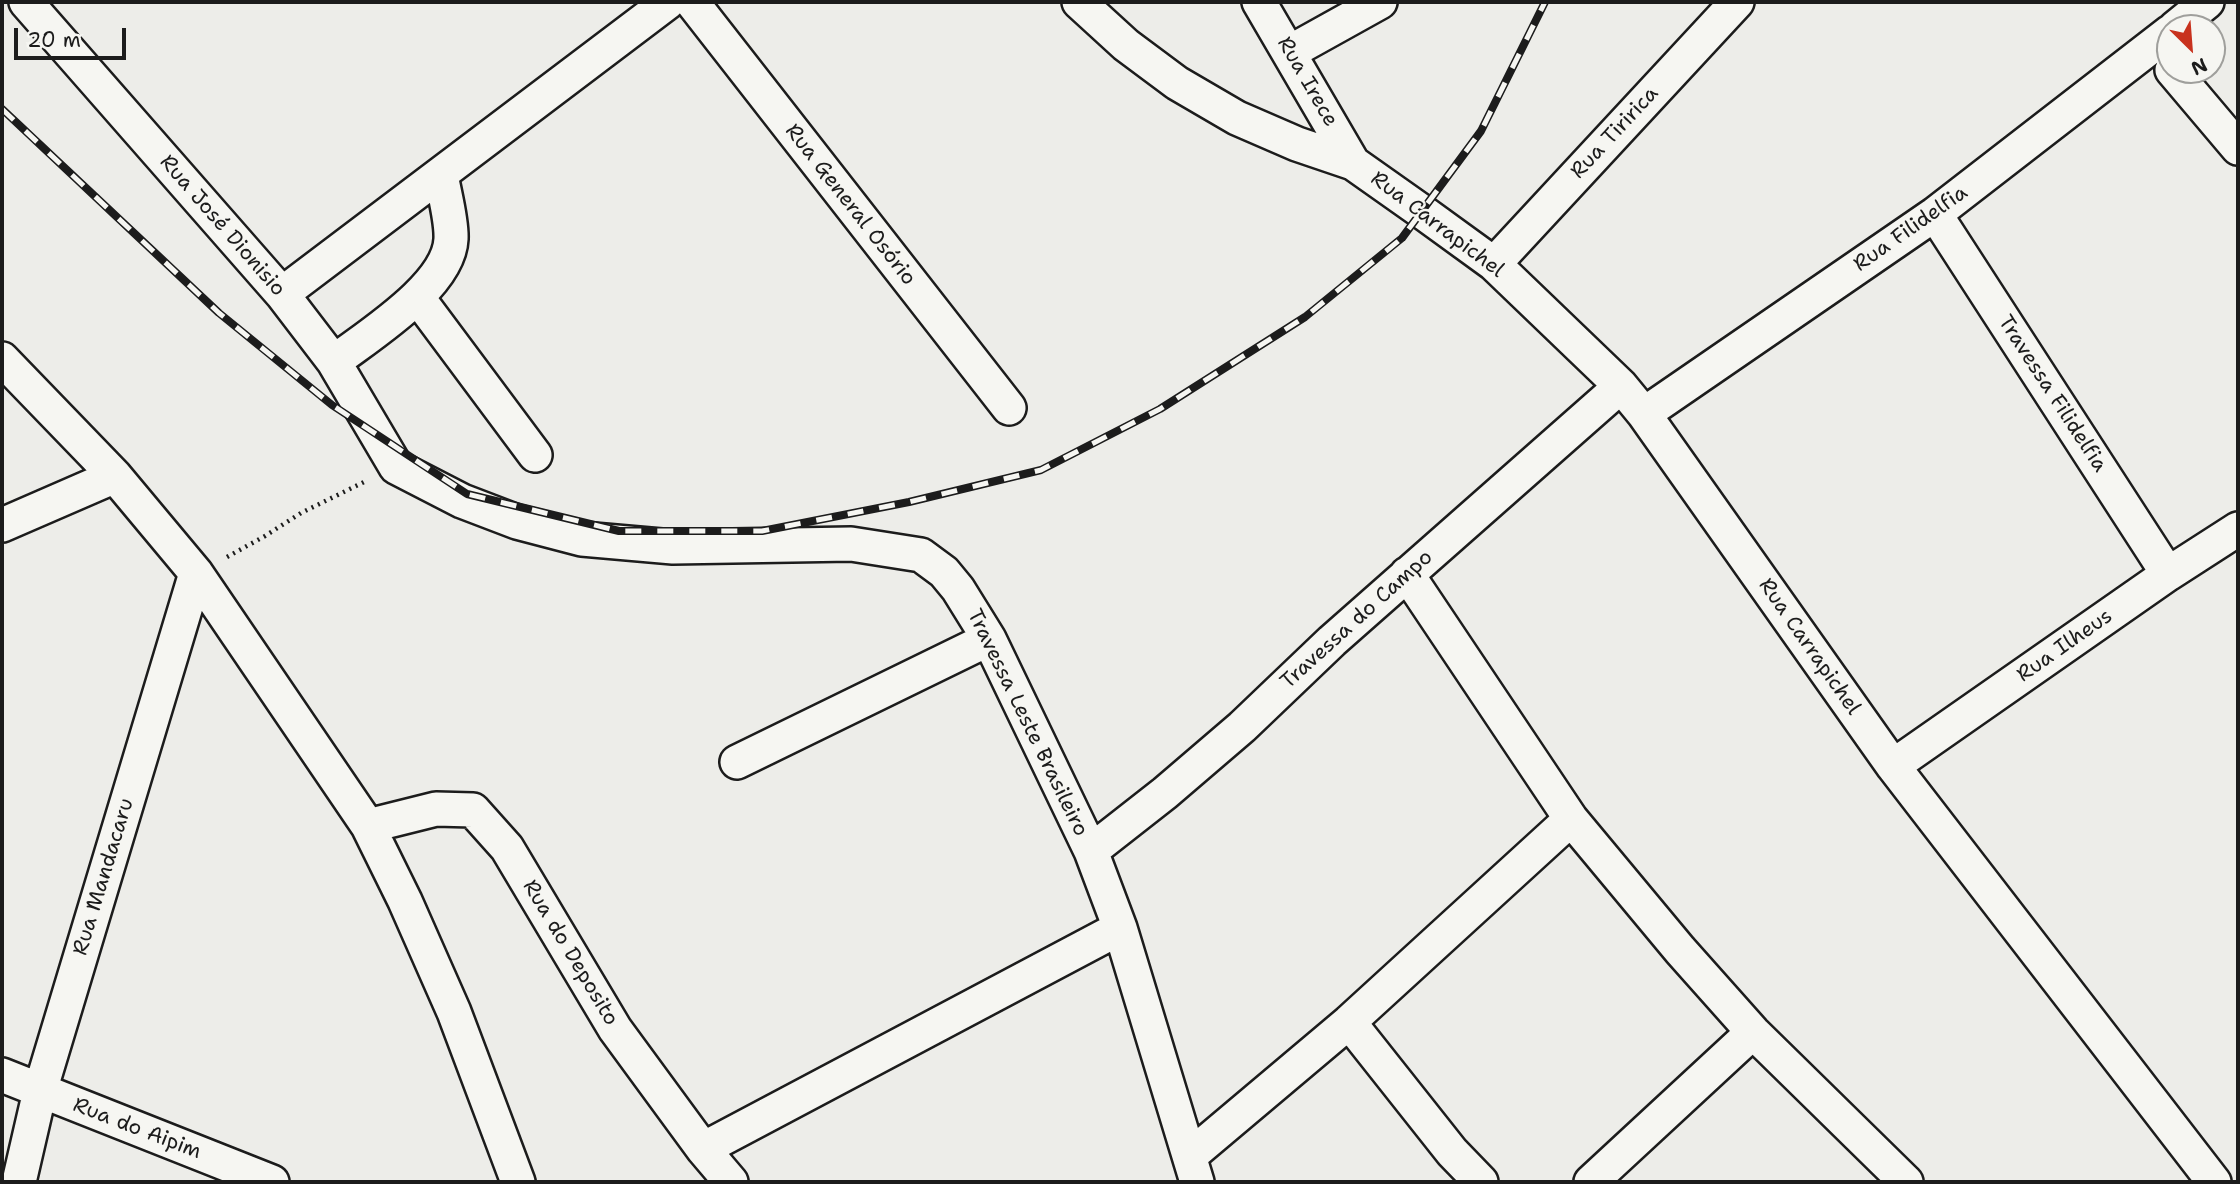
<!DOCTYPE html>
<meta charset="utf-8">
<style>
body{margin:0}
#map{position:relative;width:2240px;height:1184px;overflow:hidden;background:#edede9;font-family:"Shantell Sans",sans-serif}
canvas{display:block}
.frame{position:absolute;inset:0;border:4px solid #1c1c1c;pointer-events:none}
.north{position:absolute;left:2156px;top:14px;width:70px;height:70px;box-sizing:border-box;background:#f6f6f2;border:2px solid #9f9f9c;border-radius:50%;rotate:155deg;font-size:19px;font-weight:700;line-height:28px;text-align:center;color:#1c1c1c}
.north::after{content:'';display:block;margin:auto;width:24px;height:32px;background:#c8321e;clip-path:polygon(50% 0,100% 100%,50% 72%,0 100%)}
.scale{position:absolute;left:14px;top:28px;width:112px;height:32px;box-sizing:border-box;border:4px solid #1c1c1c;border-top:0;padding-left:9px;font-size:21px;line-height:24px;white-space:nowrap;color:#1c1c1c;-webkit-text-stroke:5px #f6f6f2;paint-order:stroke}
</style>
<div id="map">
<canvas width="2240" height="1184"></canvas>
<div class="frame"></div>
<div class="north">N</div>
<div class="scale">20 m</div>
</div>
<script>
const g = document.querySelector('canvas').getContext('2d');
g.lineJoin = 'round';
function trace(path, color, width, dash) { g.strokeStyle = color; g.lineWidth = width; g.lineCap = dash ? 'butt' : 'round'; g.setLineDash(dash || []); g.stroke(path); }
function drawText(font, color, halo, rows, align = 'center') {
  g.font = font + ' "Shantell Sans",sans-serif'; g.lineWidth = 5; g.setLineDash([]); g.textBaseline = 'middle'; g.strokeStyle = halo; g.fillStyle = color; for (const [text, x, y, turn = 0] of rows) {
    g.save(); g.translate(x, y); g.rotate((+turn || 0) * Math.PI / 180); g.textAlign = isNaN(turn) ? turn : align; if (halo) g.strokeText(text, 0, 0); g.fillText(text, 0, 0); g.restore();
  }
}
const street = new Path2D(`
 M26 2 282 294 334 362 396 467 462 501 517 522 582 539 673 547 851 544 921 555 944 572 958 589 989 639 1091 851 1120 928 1197 1182
 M692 2 1009 408
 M1079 2 1126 45 1177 83 1237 118 1297 144 1353 163 1421 211 1494 264 1621 386 1644 414 1893 766 2214 1182
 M1259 2 1353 163
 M2175 28 2207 2
 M1290 52 1380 2
 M2172 70 2238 148
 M1935 214 2168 574
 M1494 264 1737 2
 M282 294 668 2
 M418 298 535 455
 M2 359 115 476 196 573 368 826 405 901 454 1012 518 1182
 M334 362C369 335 449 286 451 239 452 220 444 193 441 174
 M1644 414 1935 214 2170 32
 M2 525 115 476
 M1407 574 1571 819 1680 950 1753 1032 1906 1182
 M737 762 989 639
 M1893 766 2168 574 2238 529
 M368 826 436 809 473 810 507 848 615 1029 703 1149 731 1182
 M1091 851 1165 793 1242 727 1332 641 1621 386
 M1349 1022 1452 1152 1481 1182
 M2 1075 272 1182
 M703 1149 1120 928
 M1190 1156 1349 1022 1571 819
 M19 1182 40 1091 196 573
 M1591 1182 1753 1032`);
trace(street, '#1c1c1c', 38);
trace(new Path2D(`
 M227 557 265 536 301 513 364 482`), '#1c1c1c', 4.5, [2, 5]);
trace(street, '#f6f6f2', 33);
const rail = new Path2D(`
 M2 109 219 313 332 405 467 494 619 531H762L909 502 1041 470 1160 409 1305 317 1402 238 1481 131 1545 2`);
trace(rail, '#1c1c1c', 8);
trace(rail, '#f6f6f2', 5, [16]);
drawText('21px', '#1c1c1c', '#f6f6f2', [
 ["Rua Irece",1307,82,60],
 ["Rua Tiririca",1615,133,-47],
 ["Rua General Osório",850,205,52],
 ["Rua Carrapichel",1437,225,37],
 ["Rua José Dionisio",222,226,49],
 ["Rua Filidelfia",1911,229,-35],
 ["Travessa Filidelfia",2052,394,57],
 ["Travessa do Campo",1357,620,-42],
 ["Rua Ilheus",2065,646,-35],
 ["Rua Carrapichel",1809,647,55],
 ["Travessa Leste Brasileiro",1027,723,64],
 ["Rua Mandacaru",104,877,-73],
 ["Rua do Deposito",570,953,59],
 ["Rua do Aipim",137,1129,21]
]);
</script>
